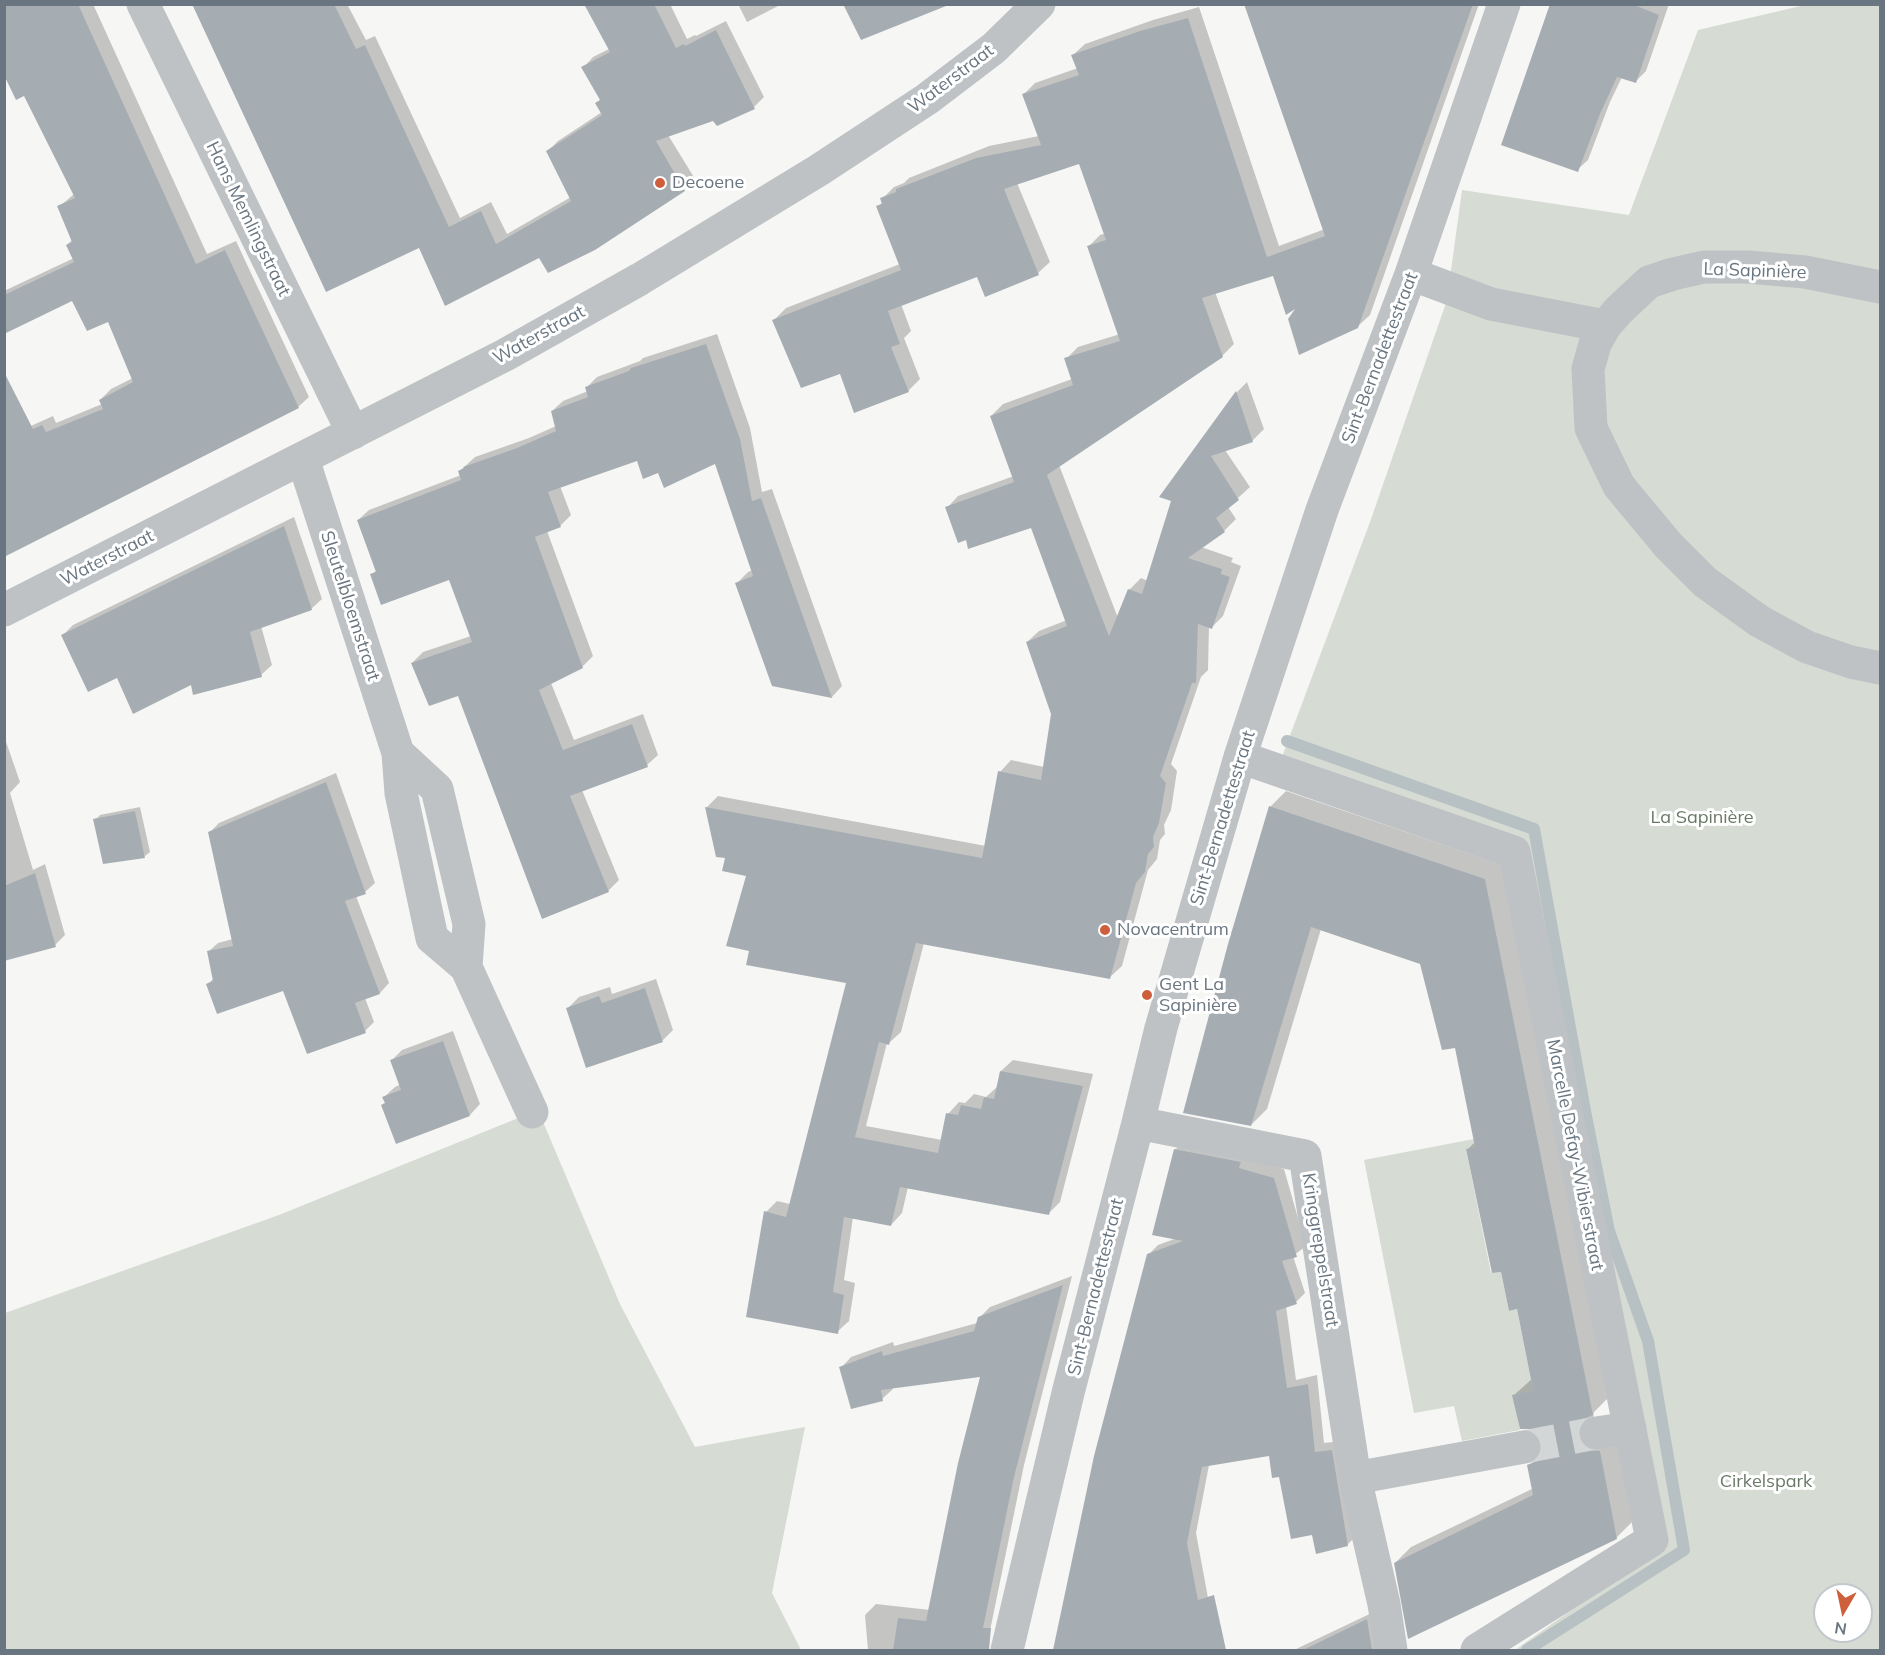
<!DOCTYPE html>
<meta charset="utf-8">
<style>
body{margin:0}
#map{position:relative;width:1885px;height:1655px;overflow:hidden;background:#f6f6f4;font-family:Mulish,sans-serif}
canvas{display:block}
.frame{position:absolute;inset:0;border:6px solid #697681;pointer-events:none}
.north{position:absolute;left:1813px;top:1583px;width:60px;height:60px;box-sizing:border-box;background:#fff;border:2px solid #c3c8cd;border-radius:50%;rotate:189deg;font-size:16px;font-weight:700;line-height:24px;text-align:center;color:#697681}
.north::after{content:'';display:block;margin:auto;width:21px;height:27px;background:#ce5f3c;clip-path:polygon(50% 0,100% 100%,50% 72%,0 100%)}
</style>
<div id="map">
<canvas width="1885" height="1655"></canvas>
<div class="frame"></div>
<div class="north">N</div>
</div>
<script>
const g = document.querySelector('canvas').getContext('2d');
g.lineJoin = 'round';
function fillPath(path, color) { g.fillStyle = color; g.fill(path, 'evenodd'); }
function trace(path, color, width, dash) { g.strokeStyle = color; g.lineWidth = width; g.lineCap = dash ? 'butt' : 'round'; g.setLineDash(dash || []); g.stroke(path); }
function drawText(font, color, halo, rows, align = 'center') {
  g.font = font + ' Mulish,sans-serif'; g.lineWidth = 6; g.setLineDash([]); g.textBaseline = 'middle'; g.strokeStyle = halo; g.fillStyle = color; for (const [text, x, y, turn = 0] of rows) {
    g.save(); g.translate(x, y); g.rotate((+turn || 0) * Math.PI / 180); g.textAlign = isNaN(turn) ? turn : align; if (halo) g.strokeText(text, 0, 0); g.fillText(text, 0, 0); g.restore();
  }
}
fillPath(new Path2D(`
 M1805 5H1880V1650H1515L1666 1543 1526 842 1282 757 1370 522 1447 300 1462 190 1629 215 1698 30ZM1825 1595H1861V1631H1825Z
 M538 1110 620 1304 695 1447 805 1427 772 1593 801 1650H5V1313L279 1215Z
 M1474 1139 1475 1147 1466 1149 1491 1273 1501 1272 1509 1311 1517 1309 1533 1390 1513 1395 1520 1430 1462 1441 1454 1406 1414 1413 1364 1160Z`), '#d6dbd3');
fillPath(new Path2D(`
 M4 4H93L207 254 236 241 309 397 298 407 4 554 22 430 53 416 56 423 102 404 100 400 111 389 133 378 109 320 73 299 4 333V291L74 258 67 245 72 240 59 207 74 194Z
 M193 4H347L366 40 375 36 460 218 491 202 507 234 571 197 548 151 558 141 602 112 601 99 583 68 593 57 609 49 591 4H670L687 39 695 35 696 36 726 21 764 97 754 107 668 135 695 179 685 189 594 249 540 256 420 246Z
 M738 4H782L747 22Z
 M1246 4H1479L1370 315 1357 327 1301 304 1274 274 1215 292 1234 344 1222 356 1059 465 1118 618 1129 590 1141 578 1148 581 1173 500 1162 496 1237 392 1247 382 1264 429 1252 441 1225 450 1250 487 1228 507 1236 519 1224 531 1201 547 1233 558 1231 562 1241 566 1223 616 1212 627 1209 626 1208 670 1201 677 1171 764 1177 771 1171 810 1164 825 1165 834 1160 840 1157 859 1148 870 1122 966 1110 977 924 943 901 1032 889 1043H887L866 1126 942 1140 948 1114 959 1102 965 1103 974 1094 986 1097 998 1086 1001 1071 1013 1060 1093 1074 1060 1202 1048 1214 908 1187 902 1213 891 1225 853 1217 844 1280 855 1283 849 1321 837 1332 766 1212 777 1201 790 1204 848 981 751 950 748 874 727 857 706 808 718 796 986 846 1000 772 1011 760 1044 767 1053 713 1027 642 1039 631 1067 620 1032 527 967 538 947 508 958 496 1014 476 991 416 1003 404 1072 379 1066 359 1078 347 1120 334 1088 247 1100 235 1106 233 1080 162 1017 183 1050 262 1038 273 986 295 978 275 901 304 911 331 904 338 920 379 908 391 841 373 774 320 786 308 900 264 878 206 883 202 882 199 894 187 904 183 909 178 989 146 1039 136 1023 95 1035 83 1078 68 1073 55 1085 44 1153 20 1199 7 1279 246 1325 229Z
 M1552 4H1669L1646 71 1636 81 1622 77 1610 102 1588 160 1577 170Z
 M717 334 750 428 762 492 772 489 842 686 832 697 774 685 737 583 748 572 753 570 716 462 659 471 637 459 560 486 571 515 560 526 547 531 593 656 582 667 551 683 574 740 643 714 658 755 647 765 582 790 619 880 608 891 459 694 412 663 423 652 471 636 450 578 372 574 377 570 358 520 369 510 461 475 460 471 475 457 529 438 556 426 552 411 563 401 588 391 586 388 597 377 640 361 643 358Z
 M294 517 322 599 311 609 261 626 272 665 261 675 193 683 63 635 73 625Z
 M4 736 20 782 10 793 33 870 45 864 65 935 55 945 4 959Z
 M336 773 375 883 365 892 356 896 389 983 380 993 365 998 374 1022 365 1031 284 989 208 984 214 978 208 952 218 943 233 939 209 833 219 823Z
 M1286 791 1500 864 1608 1398 1594 1412 1593 1420 1615 1436 1632 1522 1616 1538 1395 1563 1411 1547 1534 1488 1529 1466 1543 1452 1544 1444 1514 1395 1532 1379 1518 1307 1502 1270 1468 1149 1476 1141 1457 1046 1422 963 1321 929 1267 1109 1251 1125 1229 945 1271 806Z
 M140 807 150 852 145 856 95 820 100 815Z
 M656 979 673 1030 663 1040 587 1066 568 1008 579 997 610 987 612 994Z
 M453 1031 480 1104 470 1115 386 1102 384 1097 395 1087 401 1084 392 1060 402 1050Z
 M1185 1140 1284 1169 1306 1246 1293 1256 1305 1293 1296 1302 1286 1306 1296 1380 1317 1375 1324 1443 1341 1441 1357 1535 1347 1545 1313 1533 1270 1454 1209 1465 1196 1533 1211 1614 1139 1635 1136 1650H1055L1096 1457 1148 1255 1158 1245 1177 1238 1175 1150Z
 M1072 1276 1024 1465 986 1650H868L865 1615 876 1604 930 1610 982 1375 892 1387 893 1389 882 1399 841 1368 851 1357 893 1342 894 1346 977 1323 979 1318 990 1307Z
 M1378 1610V1650H1294Z`), '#0003');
trace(new Path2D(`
 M1287 741 1534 829 1586 1116 1609 1231 1648 1341 1684 1550 1527 1650`), '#b7c1c4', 12);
fillPath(new Path2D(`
 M4 4H78L196 264 225 250 299 408 4 557V372L33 429 42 425 46 432 103 409 99 400 133 382 108 322 87 331 72 301 4 334V295L74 262 66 245 72 242 57 206 75 198 24 96 16 100 4 75Z
 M192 4H334L356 49 365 45 449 227 481 211 496 244 571 201 546 151 602 115 595 103 600 100 581 67 610 52 584 4H654L676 48 684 44 685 46 716 30 755 109 717 126 713 121 656 141 685 191 595 250 548 273 539 258 445 306 419 248 326 292Z
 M843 4H946V6L861 40Z
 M1244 4H1473L1358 328 1299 355 1288 319 1295 309 1286 315 1273 276 1202 298 1223 357 1047 475 1109 636 1128 589 1142 594 1171 501 1159 497 1236 391 1253 442 1211 456 1239 500 1216 518 1225 532 1188 558 1222 569 1221 574 1230 577 1212 629 1198 624 1196 683H1192L1160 776 1166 783 1159 823 1153 837 1154 847 1148 854 1145 872 1136 883 1110 979 916 943 889 1045 879 1042 855 1137 938 1153 946 1113 958 1115 961 1105 981 1109 984 1097 994 1099 1000 1071 1083 1086 1049 1215 900 1187 891 1226 844 1217 833 1292 844 1295 838 1334 746 1317 764 1211 786 1217 846 983 746 965 749 951 726 946 746 876 722 871 725 858 716 857 705 807 982 858 998 771 1041 780 1051 714 1026 642 1067 626 1031 528 968 549 966 540 958 543 945 507 1014 482 990 416 1073 385 1064 358 1120 341 1087 246 1106 240 1079 164 1004 189 1039 275 985 297 977 277 888 311 900 344 891 347 909 392 854 413 840 374 801 388 772 320 901 270 876 206 882 204 880 198 896 192V189L976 158 1041 145 1022 94 1079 75 1071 55 1140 31 1188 18 1267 257 1325 236Z
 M1550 4H1632L1659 15 1636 83 1617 77 1600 114 1578 172 1501 145Z
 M706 344 740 439 752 501 761 498 832 698 772 686 735 583 753 576 715 464 664 488 658 473 643 479 637 461 548 492 561 527 535 537 583 668 539 690 563 750 632 724 648 767 570 796 609 892 542 919 458 696 429 706 411 663 472 642 449 580 381 605 370 574 376 572 357 520 461 480 458 471 464 468 463 467 517 448 556 431 551 411 588 397 585 387 629 371 631 368Z
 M284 526 312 610 250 632 262 677 193 695 191 685 133 714 117 678 88 692 61 635Z
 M326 782 366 894 345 901 380 994 355 1003 366 1033 307 1054 283 991 217 1014 206 984 213 981 207 951 233 946 208 832Z
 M1269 806 1485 879 1593 1415 1584 1419 1579 1426 1578 1436 1581 1444 1589 1450 1600 1451 1617 1539 1408 1639 1394 1563 1533 1495 1527 1465 1537 1461 1542 1453V1444L1538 1434 1530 1429H1520L1512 1395 1533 1390 1517 1309 1509 1311 1501 1272 1492 1273 1466 1149 1475 1147 1455 1048 1442 1050 1420 964 1311 927 1251 1126 1183 1113 1228 944Z
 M135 811 145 858 103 864 93 819Z
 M35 873 56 947 4 961V886Z
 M645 988 663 1042 586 1068 566 1008 599 996 602 1003Z
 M443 1041 470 1116 396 1144 381 1105 385 1103 382 1097 401 1090 390 1060Z
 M1174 1149 1241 1162 1239 1168 1274 1178 1297 1257 1282 1261 1297 1304 1276 1311 1287 1388 1308 1384 1315 1452 1332 1450 1348 1546 1316 1554 1312 1535 1291 1539 1279 1477 1272 1478 1269 1456 1202 1467 1187 1543 1198 1600 1214 1595 1226 1650H1053L1094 1456 1147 1254 1183 1241 1152 1235Z
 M1063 1285 1014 1477 983 1628H991L989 1650H893L898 1618 926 1621 958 1463 980 1377 881 1390 883 1401 851 1409 839 1367 882 1351 883 1356 974 1331 978 1317Z
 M1367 1619 1372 1650H1303Z`), '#a6adb2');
trace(new Path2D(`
 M1524 1447 1596 1433`), '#d3d6d7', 33, [33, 16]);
trace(new Path2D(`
 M143 4 353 433
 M1411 274 1491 304 1605 326
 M1880 287 1805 272 1748 267H1704L1673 274 1649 282 1619 310 1605 326 1595 344 1588 369 1591 428 1619 486 1668 545 1705 582 1759 621 1807 647 1851 662 1880 668
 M303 459 398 753 401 793 432 938 466 967 532 1112
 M4 610 505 355 640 279 819 170 927 99 994 48 1039 4
 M398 753 437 789 469 924 466 967
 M1240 757 1514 852 1652 1540 1477 1650
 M1138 1123 1305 1156 1355 1478 1384 1604 1391 1650
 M1596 1433 1630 1428
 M1355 1478 1524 1447
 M1007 1650 1068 1393 1138 1123 1161 1028 1240 757 1322 510 1411 274 1504 4`), '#bec2c5', 33);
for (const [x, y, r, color] of [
 [660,183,6,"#ce5f3c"],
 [1105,930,6,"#ce5f3c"],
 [1147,995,6,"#ce5f3c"]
]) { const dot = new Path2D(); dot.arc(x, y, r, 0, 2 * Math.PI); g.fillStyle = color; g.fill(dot); trace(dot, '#fff', 2); }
drawText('18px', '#697681', '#fff', [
 ["Waterstraat",951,79,-37],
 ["Hans Memlingstraat",248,219,64],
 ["La Sapinière",1755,271,2],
 ["Waterstraat",539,335,-29],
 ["Sint-Bernadettestraat",1380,358,-69],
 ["Waterstraat",107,558,-27],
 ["Sleutelbloemstraat",350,606,72],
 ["Sint-Bernadettestraat",1223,818,-73],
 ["Marcelle Defay-Wibierstraat",1575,1155,79],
 ["Kringgreppelstraat",1320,1250,81],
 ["Sint-Bernadettestraat",1096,1287,-76]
]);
drawText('18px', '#697681', '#fff', [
 ["Decoene",672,183],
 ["Novacentrum",1117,930],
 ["Gent La",1159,985],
 ["Sapinière",1159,1006]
], 'left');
drawText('18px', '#6a7967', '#fff', [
 ["La Sapinière",1702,818],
 ["Cirkelspark",1766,1482]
]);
</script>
